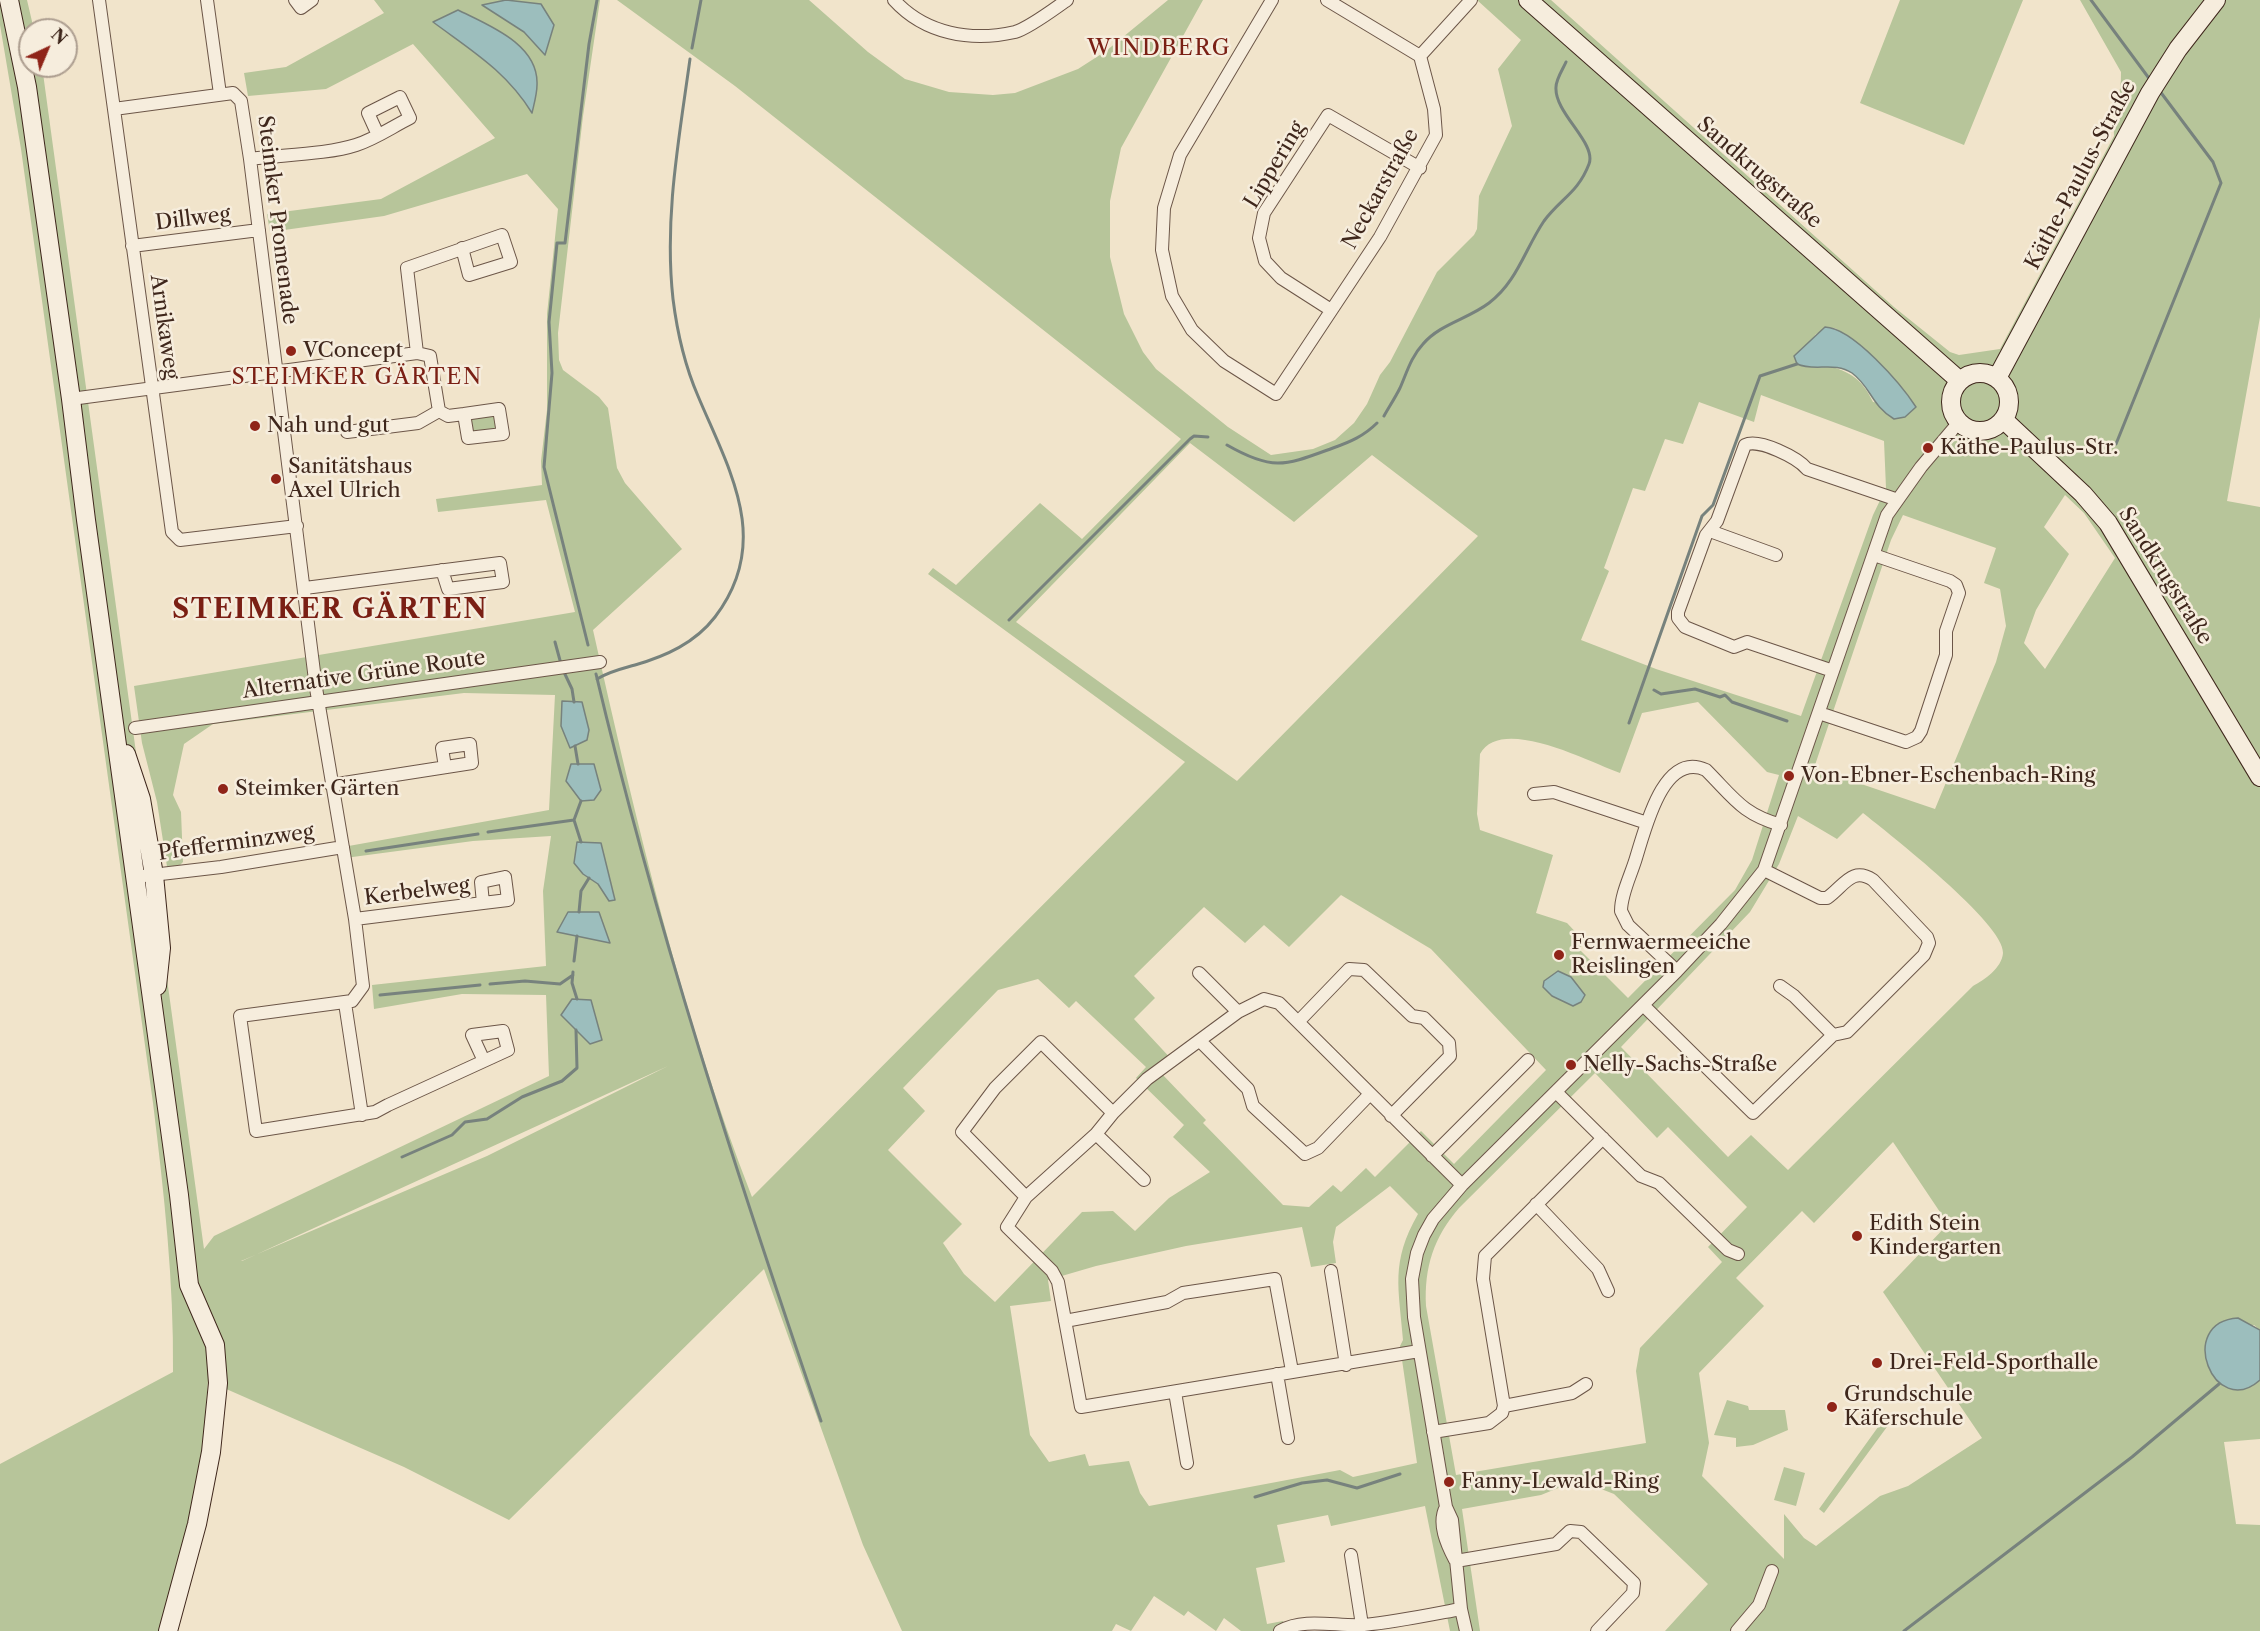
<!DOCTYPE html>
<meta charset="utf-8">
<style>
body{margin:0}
#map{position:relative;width:2260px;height:1631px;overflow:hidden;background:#f1e4cb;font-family:"Libre Caslon Text",serif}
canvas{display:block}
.north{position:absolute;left:18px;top:18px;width:60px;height:60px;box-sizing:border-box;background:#f6eddd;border:2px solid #ad9e90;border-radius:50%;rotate:44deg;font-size:16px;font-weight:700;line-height:24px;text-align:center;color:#3f271c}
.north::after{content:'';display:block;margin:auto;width:21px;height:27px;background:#8f2418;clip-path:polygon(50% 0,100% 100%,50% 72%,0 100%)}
</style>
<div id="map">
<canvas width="2260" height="1631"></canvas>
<div class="north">N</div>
</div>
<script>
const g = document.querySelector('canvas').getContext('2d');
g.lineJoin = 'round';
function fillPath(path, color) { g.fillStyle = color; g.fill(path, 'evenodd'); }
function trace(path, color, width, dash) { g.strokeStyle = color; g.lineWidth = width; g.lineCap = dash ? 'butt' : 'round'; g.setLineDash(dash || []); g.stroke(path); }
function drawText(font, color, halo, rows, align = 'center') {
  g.font = font + ' "Libre Caslon Text",serif'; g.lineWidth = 5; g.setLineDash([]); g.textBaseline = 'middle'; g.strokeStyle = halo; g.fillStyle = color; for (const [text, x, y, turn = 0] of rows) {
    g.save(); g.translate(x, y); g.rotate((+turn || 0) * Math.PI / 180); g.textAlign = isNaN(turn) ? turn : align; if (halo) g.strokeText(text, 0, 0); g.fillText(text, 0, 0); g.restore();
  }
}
fillPath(new Path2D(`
 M0 0H27L34 30H30V66H42L204 1249 214 1236 549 1076 546 995 462 994 374 1009 372 985 546 966 543 891 551 836 473 841 345 858 343 847 549 810 555 695 464 693 213 724 184 744 173 795 181 812 183 862 173 872 168 873 157 802 142 743 134 686 575 612 546 500 438 512 436 499 542 485 541 461 547 410V314L558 209 527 174 384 216 270 232 267 214 381 199 495 138 413 44 326 89 248 96 244 73 286 67 384 13 374 0H600L583 116 558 333 559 360 563 370 599 397 608 408 617 468 625 483 682 549 593 630C636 821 681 1014 752 1197L1185 762 928 574 933 568 956 585 1040 503 1082 539 1181 439 735 86 617 0H809L868 52 905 79 949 92 993 95 1015 93 1078 69 1106 51 1168 0H1203L1121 148 1110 201V257L1124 314 1143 352 1156 369 1228 427 1271 455 1313 449 1335 440 1354 423 1367 404 1380 375 1390 362 1437 272 1474 235 1477 229 1479 196 1512 126 1498 69 1521 40 1477 0H1551L1894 307 1950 352 1959 355 2000 349 2114 136C2112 114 2122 94 2121 72L2080 0H2260V317L2227 501 2260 507V1330L2254 1325 2210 1332 2206 1346V1362L2254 1385 2260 1380V1439L2224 1442 2236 1524 2260 1525V1631H1665L1708 1584 1614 1494 1578 1480 1541 1495 1462 1509 1480 1631H1450L1425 1506 1331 1526 1328 1515 1277 1525 1285 1562 1256 1568 1267 1624 1283 1621 1285 1631H1241L1224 1618 1216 1631 1188 1611 1184 1616 1154 1596 1131 1631 1116 1624 1112 1631H902L863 1545 764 1269 509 1520 404 1467 208 1381 199 1490 164 1631H0V1464L173 1372C174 1281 164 1193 153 1103L21 149 0 25ZM1835 328 1865 349 1907 394 1916 407 1873 402C1862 378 1847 369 1821 365L1810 342 1816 334ZM1761 395 1884 441 1886 488 1873 515 1801 716 1656 669 1581 640 1609 571 1604 568 1633 488 1645 491 1665 439 1683 444 1699 402 1754 422ZM1190 443 1294 522 1372 455 1478 536 1237 781 1016 622ZM2065 495 2084 513 2115 558 2045 669 2024 643 2036 610 2069 554 2044 527ZM1903 515 1996 548 1984 583 2000 589 2006 626 1996 662 1935 809 1814 768 1891 540ZM1698 702 1767 772 1779 775 1752 860 1735 890 1628 998 1579 949 1585 942 1567 923 1536 913 1553 855 1480 830 1477 814 1480 754C1501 715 1589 762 1620 773L1642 713ZM1863 813C1888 833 2005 924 2003 953 2002 968 1984 980 1973 986L1788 1170 1751 1135 1728 1157 1621 1047 1750 912 1779 864 1798 816 1837 839ZM1341 895 1431 949 1546 1070 1454 1164 1421 1131 1375 1177 1366 1168 1341 1192 1333 1185 1309 1207 1283 1205 1203 1123 1206 1120 1162 1074 1175 1063 1134 1019 1155 998 1134 976 1204 907 1245 943 1264 925 1289 947ZM1038 979 1069 1008 1076 1001 1146 1067 1136 1078 1184 1125 1173 1137 1210 1172 1169 1198 1135 1231 1113 1211 1082 1212 995 1302 964 1274 943 1243 962 1224 888 1150 925 1111 903 1088 998 990ZM668 1066 487 1156 241 1261H242ZM1595 1073 1657 1138 1668 1127 1747 1207 1708 1247 1722 1262 1640 1348 1636 1371 1646 1443 1456 1475 1426 1306C1424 1267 1434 1237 1459 1208ZM1893 1142 1948 1224 1883 1292 1982 1438 1908 1486 1880 1496 1816 1546 1804 1538 1784 1514V1559L1702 1476 1709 1443 1699 1373 1764 1306 1736 1278 1802 1211 1814 1223ZM1390 1186 1418 1214C1390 1263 1399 1288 1403 1340L1400 1346 1417 1463 1353 1477 1340 1470 1149 1506 1140 1493 1129 1461 1089 1466 1085 1454 1049 1462 1030 1435 1010 1306 1051 1301 1048 1280 1096 1266 1186 1246 1302 1227 1311 1267 1336 1263 1333 1242 1336 1227Z
 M1900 0H2023L1964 145 1860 103Z
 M495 413 498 430 471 434 469 417Z
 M1727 1400 1748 1406 1749 1410H1785L1788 1430 1753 1445 1736 1447V1438L1714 1435Z
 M1886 1416 1892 1420 1824 1513 1819 1509Z
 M1784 1467 1805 1473 1796 1506 1774 1500Z`), '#b7c59a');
const water = new Path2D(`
 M506 0 541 4 554 25 545 55 524 32 482 5Z
 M458 10C488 25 539 44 537 85 537 94 534 104 532 113 506 71 472 51 433 22Z
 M1825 327C1853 328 1901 384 1916 407L1905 417 1894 419C1871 405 1871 387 1852 373 1834 361 1815 372 1797 364L1794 356Z
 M562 701 582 702 589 730 587 740 570 748 561 726Z
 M571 764H594L601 790 594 800 581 801 566 781Z
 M577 842 601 843 615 900 609 901 598 884 583 874 574 863Z
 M568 912H599L610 943 557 932Z
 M1558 971 1571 977 1585 995 1581 1002 1573 1006 1552 996 1543 987 1544 981Z
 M572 999 591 1000 602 1040 590 1044 561 1015Z
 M2238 1318 2260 1330V1380C2214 1421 2175 1322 2238 1318Z`);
fillPath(water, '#9cbebd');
trace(water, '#77827d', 1.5);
trace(new Path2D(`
 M2091 0 2151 81
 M692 48 701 0
 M1384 416C1389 407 1395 398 1400 388 1407 372 1411 357 1423 344 1440 324 1468 319 1489 303 1517 282 1525 249 1544 221 1560 199 1578 193 1589 164 1597 143 1554 113 1556 87 1556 79 1563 69 1566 62
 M2116 444 2221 183 2213 162 2159 90
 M1227 445C1274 472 1286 465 1333 448 1350 442 1364 436 1377 423
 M1009 620 1190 439 1194 436 1208 437
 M555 642 561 664
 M588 645 544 467 552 373 549 322 557 243H565L589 44 597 0
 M563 670 572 689 574 702
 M596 674C656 927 737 1175 821 1421
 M597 679C610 671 621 669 635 665 666 656 695 643 715 617 773 541 729 470 698 396 685 366 677 331 673 299 664 218 679 139 690 59
 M1654 690 1661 694 1695 689 1720 697 1725 695 1732 702 1787 721
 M1629 723 1702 516 1713 505 1760 376 1797 364
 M575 746 578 764
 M574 820 581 842
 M488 832 574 820 581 801
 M366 851 478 834
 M579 912 581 891 589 878
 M574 961 577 936
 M573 972 572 983 577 999
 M490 984 525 981 560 984 573 975
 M380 995 480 985
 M402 1157 452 1135 465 1122 487 1119 522 1097 562 1081 577 1068 576 1030
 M1255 1497 1302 1483 1327 1480 1357 1488 1400 1474
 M1904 1631 2132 1457 2219 1384`), '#77827d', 3);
const street = new Path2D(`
 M99 0 172 532 180 540 297 526
 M207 0 220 94
 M295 0 301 8 312 0
 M894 0C925 34 971 42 1015 32 1029 28 1054 9 1067 0
 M1272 0 1180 155 1164 208 1162 250 1172 296 1192 330 1224 361 1276 394 1380 237 1436 135 1434 109 1420 56 1471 0
 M1327 0 1420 56
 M114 109 233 93 241 101 250 159 316 688 355 919 363 986 352 1001 240 1016 256 1131 375 1112 388 1105 508 1050 503 1031 472 1035 484 1061
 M250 159C280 155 329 154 356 145 375 139 392 127 410 118L400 97 368 113 378 135
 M132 246 259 230
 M1331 310 1281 278 1265 261 1259 238 1264 213 1328 115 1420 168
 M417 353 407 268 502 235 511 262 469 275 462 248
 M71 399 417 353 430 356 439 411 448 416 464 414 468 438 503 434 499 409 464 414
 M347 432 418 423 439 411
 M1710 531 1776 555
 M305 588 500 563 503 582 448 589 442 570
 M1833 671 1747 642 1734 647 1685 627 1678 618V612L1706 535 1717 521 1745 445C1759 438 1798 458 1807 469L1895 499
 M1819 713 1906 742 1917 737 1921 731 1946 655V631L1959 593 1956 585 1950 581 1874 555
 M135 728 600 662
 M331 785 472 763 470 744 442 748 445 767
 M1534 794 1554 792 1647 823
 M135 877 221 867 343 847
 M355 919 483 903 508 900 505 877 481 882 483 903
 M1677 971 1628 925 1621 911C1621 894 1631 875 1636 858 1645 830 1663 750 1706 770 1734 798 1742 814 1781 825
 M1199 973 1238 1012
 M1780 986 1794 996 1833 1035
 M345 1003 362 1115
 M1643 1005 1753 1113 1833 1035 1847 1032 1924 955 1929 943 1927 937 1873 880C1852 866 1844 886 1827 898H1820L1764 870
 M1298 1022 1349 969 1364 970 1412 1016 1424 1018 1449 1043 1450 1056 1391 1116
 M1200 1041 1248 1089 1253 1106 1305 1154 1318 1148 1369 1095
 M1556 1092 1641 1176 1659 1183 1728 1250 1738 1254
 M1096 1134 1144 1180
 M1432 1156 1528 1060
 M1026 1197 962 1132 995 1088 1041 1042 1113 1113
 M1536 1204 1598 1269 1608 1291
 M1331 1271 1346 1365
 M1065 1321 1167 1302 1183 1293 1275 1279 1292 1371
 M1419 1351 1081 1407 1058 1282 1052 1271 1007 1227 1026 1197 1096 1134 1113 1113 1147 1079 1238 1012 1264 999 1279 1003 1462 1185
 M1277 1374 1288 1438
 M1175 1392 1187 1463
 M1504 1406 1572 1393 1586 1384
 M1433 1432 1489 1423 1502 1413 1504 1406 1483 1279 1485 1256 1603 1138
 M1446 1507C1437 1523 1447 1545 1455 1560
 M1351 1555 1362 1625
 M1456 1561 1556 1544 1570 1531 1581 1532 1634 1583 1633 1593 1597 1631
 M1280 1631C1305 1617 1337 1627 1364 1625 1396 1622 1429 1615 1461 1609
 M1466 1631 1461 1609 1452 1520 1446 1507 1414 1317 1412 1279 1417 1253 1424 1235 1433 1219 1462 1185 1677 971 1721 924 1764 870 1887 515 1921 467 1959 422
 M1737 1631 1759 1605 1772 1571`);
const secondary = new Path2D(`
 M9 0 27 87 71 399 86 520 179 1195 189 1285 215 1345 218 1383 211 1452 197 1524 168 1631
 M1528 0 1960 381
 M1951 402a29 29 0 1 1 58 0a29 29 0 1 1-58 0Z
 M1997 378 2150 93 2178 49 2216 0
 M2004 420 2083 494 2108 523 2260 777
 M126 754 141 799 154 875 161 948 157 986`);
trace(street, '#6c5648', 14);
trace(secondary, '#3f271c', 20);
trace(street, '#f6eddd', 12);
trace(secondary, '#f6eddd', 18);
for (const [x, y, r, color] of [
 [291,351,6,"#8f2418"],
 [255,426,6,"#8f2418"],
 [1928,448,6,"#8f2418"],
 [276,479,6,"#8f2418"],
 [1789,776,6,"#8f2418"],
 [223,789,6,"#8f2418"],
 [1559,955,6,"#8f2418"],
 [1571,1065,6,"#8f2418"],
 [1857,1236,6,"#8f2418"],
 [1877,1363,6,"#8f2418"],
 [1832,1407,6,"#8f2418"],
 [1449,1482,6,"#8f2418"]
]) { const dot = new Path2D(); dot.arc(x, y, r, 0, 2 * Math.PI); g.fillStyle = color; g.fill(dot); trace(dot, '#f6eddd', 2); }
drawText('21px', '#3f271c', '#f6eddd', [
 ["Lippering",1275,165,-59],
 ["Sandkrugstraße",1759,173,41],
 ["Käthe-Paulus-Straße",2081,175,-62],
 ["Neckarstraße",1381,189,-61],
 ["Dillweg",193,219,-7],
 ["Steimker Promenade",277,220,83],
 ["Arnikaweg",164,327,82],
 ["Sandkrugstraße",2165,576,58],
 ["Alternative Grüne Route",364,675,-8],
 ["Pfefferminzweg",236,843,-8],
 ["Kerbelweg",417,892,-7]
]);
drawText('21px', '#3f271c', '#f6eddd', [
 ["VConcept",303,351],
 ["Nah und gut",267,426],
 ["Käthe-Paulus-Str.",1940,448],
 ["Sanitätshaus",288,467],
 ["Axel Ulrich",288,491],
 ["Von-Ebner-Eschenbach-Ring",1801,776],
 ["Steimker Gärten",235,789],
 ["Fernwaermeeiche",1571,943],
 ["Reislingen",1571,967],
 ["Nelly-Sachs-Straße",1583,1065],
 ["Edith Stein",1869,1224],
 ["Kindergarten",1869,1248],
 ["Drei-Feld-Sporthalle",1889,1363],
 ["Grundschule",1844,1395],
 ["Käferschule",1844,1419],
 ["Fanny-Lewald-Ring",1461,1482]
], 'left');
g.letterSpacing = '1.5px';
drawText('22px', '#7a1f14', '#f6eddd', [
 ["WINDBERG",1159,49],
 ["STEIMKER GÄRTEN",357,378]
]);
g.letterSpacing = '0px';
g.letterSpacing = '1.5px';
drawText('bold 27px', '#7a1f14', '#f6eddd', [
 ["STEIMKER GÄRTEN",330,610]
]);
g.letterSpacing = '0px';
</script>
